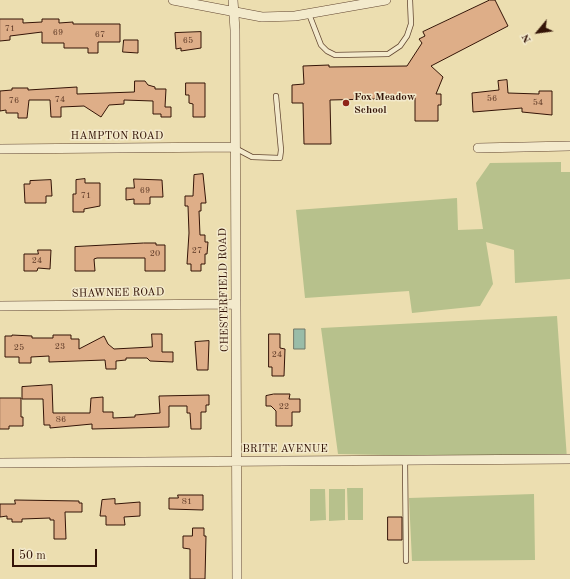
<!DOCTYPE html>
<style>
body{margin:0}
#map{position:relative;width:570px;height:579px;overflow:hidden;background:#ecdeb0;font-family:"Old Standard TT",serif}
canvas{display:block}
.north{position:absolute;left:518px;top:12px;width:40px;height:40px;-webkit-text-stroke:3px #f3eacc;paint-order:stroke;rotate:241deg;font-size:11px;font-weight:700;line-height:16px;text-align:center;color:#341407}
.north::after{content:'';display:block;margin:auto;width:14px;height:18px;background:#341407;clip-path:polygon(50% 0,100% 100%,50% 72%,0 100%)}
.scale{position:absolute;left:12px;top:549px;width:85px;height:18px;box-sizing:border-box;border:2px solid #341407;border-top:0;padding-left:5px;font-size:12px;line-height:14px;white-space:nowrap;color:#341407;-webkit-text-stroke:3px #f3eacc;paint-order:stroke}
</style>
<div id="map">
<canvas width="570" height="579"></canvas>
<div class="north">N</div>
<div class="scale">50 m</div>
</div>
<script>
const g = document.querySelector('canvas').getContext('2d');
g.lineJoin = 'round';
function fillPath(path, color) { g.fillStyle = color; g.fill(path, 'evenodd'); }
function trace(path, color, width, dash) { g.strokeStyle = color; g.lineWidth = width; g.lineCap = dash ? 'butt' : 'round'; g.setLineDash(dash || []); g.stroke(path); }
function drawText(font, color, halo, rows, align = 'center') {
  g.font = font + ' "Old Standard TT",serif'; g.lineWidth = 3; g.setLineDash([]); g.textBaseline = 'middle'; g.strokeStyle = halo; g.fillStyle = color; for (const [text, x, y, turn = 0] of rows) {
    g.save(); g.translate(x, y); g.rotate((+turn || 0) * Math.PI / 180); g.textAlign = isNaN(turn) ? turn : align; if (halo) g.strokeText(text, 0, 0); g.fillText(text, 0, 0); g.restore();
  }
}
fillPath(new Path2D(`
 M561 162V172H570V279L515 283 514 250 486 242 493 284 480 306 412 313 409 291 305 298 296 210 457 198 458 230 483 229 476 183 490 163Z
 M557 316 567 459 338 454 321 328Z
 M347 488H363V520H348Z
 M310 489H325L326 520 310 521Z
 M329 489H345V520L329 521Z
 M534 494 535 560 412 561 409 498Z`), '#b7c18c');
const water = new Path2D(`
 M294 329H305V349H294Z`);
fillPath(water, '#99bca8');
trace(water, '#717968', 1);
const building = new Path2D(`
 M490 0H495L508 26 431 66 443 77 436 94H441V105H438V121H415V98L330 100 331 144H304L303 103H292V85L304 84 303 66 329 65V67L407 66 422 43 419 39 425 36 423 32Z
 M0 19H23V23L42 22V19H59V23L73 22V24H120V42H98V53H88V48H64V43H42V32L10 36V40L0 41Z
 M201 32V48L181 51V48L176 49 175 33Z
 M124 40H138V53L123 52Z
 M507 80 508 93 539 94V91H552V115L522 112V108L473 112 472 93 499 90 498 81Z
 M135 81H145L148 85 155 87V89H166L165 107H171V117H161V114H153V101L124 100V104L109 105 101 117 84 106 61 107V117H51L50 100H29L27 118H18V113H6V110L0 111V91L12 90V88H28V90L77 87V94L134 92Z
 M186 83H205V117H193V104L189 103V95H186Z
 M203 174 206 203H201V211H199L200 235H205V242H208L207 254H205V264H201V271H191V264H187L189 233 188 206H185V196H193L194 175Z
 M85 179V183H100V206L84 209V212H73V194H76V180Z
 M134 179 162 180 163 197H150V204H134V199L126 200V188H134Z
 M51 180 52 196H46V203H25L24 184H30V181Z
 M144 243H156V245H165V271H145V258H97L94 259 95 271H75V247Z
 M38 250H51L50 269 38 268 37 271H24V254H38Z
 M152 334H162V352H173V362L150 361 147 358H126V360L116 361V369H106L105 360 49 362V356L31 357V363H19V357H5V336H12V335L32 336V338H53V335H71V339H79V349L104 336 108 344 114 349 152 347Z
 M269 334H280V348L285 349 284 376H272V367H269Z
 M209 341 208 370H197L195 342Z
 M52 385 53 413H90L91 398 103 397V412H113V418L135 417V415L160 413 159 396 209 395V405H206V412H201V429H191L190 413H187V406H169V427L92 429V424L50 428V425H44L43 399H22V387Z
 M274 394H290L289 399H300V412H292V426H276V411L271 406H266V396Z
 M0 398H21V417H23V426H9V429H0Z
 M178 495H203V510L169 509V498H178Z
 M115 499V504L140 502V516L124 517 125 525H106V516H100L102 500Z
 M15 500 79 501V503H82V512H65L66 539H54V520H50V518L22 519V522H12V519H7V516L0 517V504H15Z
 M388 517H402V540H388Z
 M193 528H204V536H206L205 579H190V549L183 548V536H192Z`);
fillPath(building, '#deae88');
trace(building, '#341407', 1);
const service = new Path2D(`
 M309 14 321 45 327 51 335 55 388 54 400 46 407 36 411 24 410 0
 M235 148 252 157 280 158 281 150 276 96
 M405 460 406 561`);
const minor = new Path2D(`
 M173 0 262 17 295 16 386 0
 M233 0 235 30 237 579
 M478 148 570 146
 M0 149 234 147
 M0 306 236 304
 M0 463 570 459`);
trace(service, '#624631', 6);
trace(minor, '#624631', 10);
trace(service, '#f3eacc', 4.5);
trace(minor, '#f3eacc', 9);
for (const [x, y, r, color] of [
 [346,103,4,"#8f2418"]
]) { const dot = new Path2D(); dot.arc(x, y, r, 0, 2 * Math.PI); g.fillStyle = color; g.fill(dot); trace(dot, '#f3eacc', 1.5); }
drawText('9px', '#5e3a27', null, [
 ["71",10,29],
 ["69",58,33],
 ["67",100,35],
 ["65",188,41],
 ["56",492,99],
 ["74",60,100],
 ["76",14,101],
 ["54",538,103],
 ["69",145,191],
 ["71",86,196],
 ["27",197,251],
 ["20",155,254],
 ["24",37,261],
 ["23",60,347],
 ["25",19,348],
 ["24",277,355],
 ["22",284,407],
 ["86",61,420],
 ["81",187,502]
]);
drawText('bold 11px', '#341407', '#f3eacc', [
 ["Fox Meadow",354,97],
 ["School",354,110]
], 'left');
drawText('11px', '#341407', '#f3eacc', [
 ["HAMPTON ROAD",117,136],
 ["CHESTERFIELD ROAD",224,290,-91],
 ["SHAWNEE ROAD",118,293,-1],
 ["BRITE AVENUE",285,449]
]);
</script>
